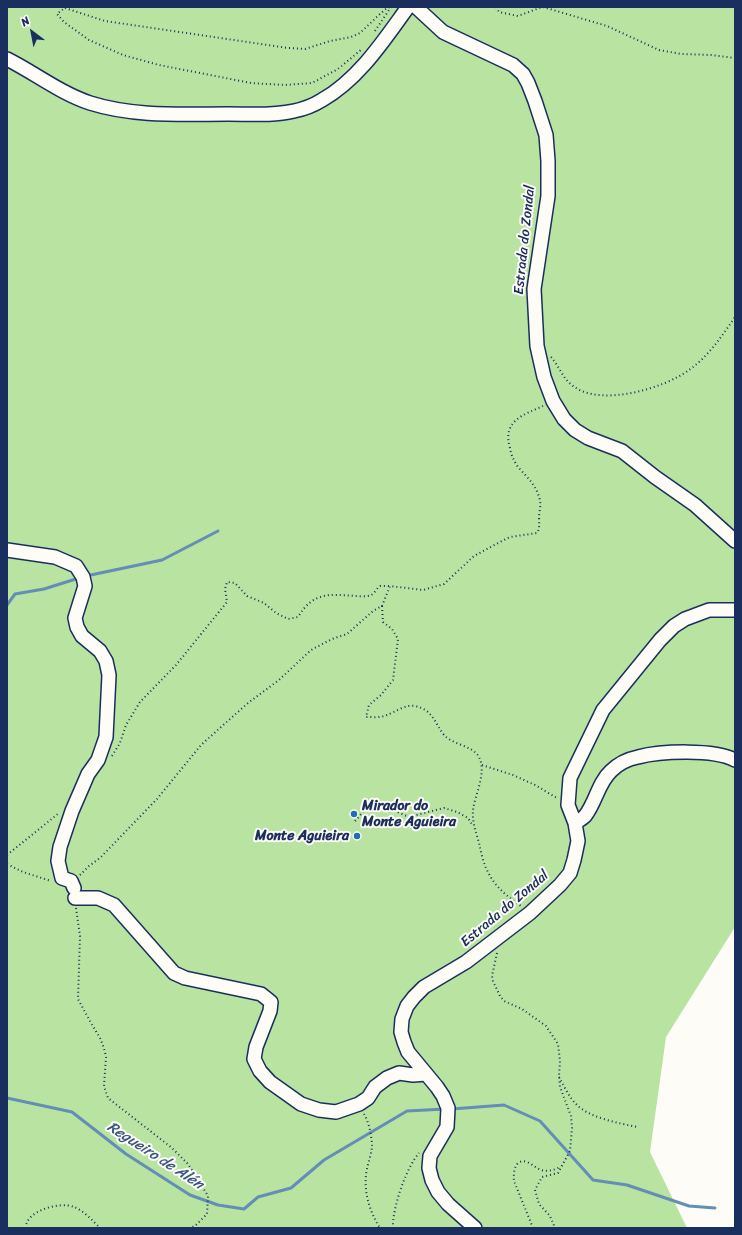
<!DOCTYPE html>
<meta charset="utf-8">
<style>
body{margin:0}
#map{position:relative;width:742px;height:1235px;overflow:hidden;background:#fdfcf7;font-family:Sriracha,sans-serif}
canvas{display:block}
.frame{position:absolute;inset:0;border:8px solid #1b2f5e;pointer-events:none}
.north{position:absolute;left:12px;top:12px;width:40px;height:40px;-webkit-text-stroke:3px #fdfcf7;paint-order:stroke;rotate:328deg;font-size:11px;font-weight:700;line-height:16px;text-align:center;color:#1b2f5e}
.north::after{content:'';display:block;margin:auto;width:14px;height:18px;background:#1b2f5e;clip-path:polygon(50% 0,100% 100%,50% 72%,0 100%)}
</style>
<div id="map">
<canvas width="742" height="1235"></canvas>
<div class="frame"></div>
<div class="north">N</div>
</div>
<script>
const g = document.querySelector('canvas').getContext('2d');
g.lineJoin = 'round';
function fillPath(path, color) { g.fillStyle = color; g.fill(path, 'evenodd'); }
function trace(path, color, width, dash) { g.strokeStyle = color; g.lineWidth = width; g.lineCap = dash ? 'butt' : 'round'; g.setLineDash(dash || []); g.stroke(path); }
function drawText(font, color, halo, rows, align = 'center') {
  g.font = font + ' Sriracha,sans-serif'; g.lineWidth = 4; g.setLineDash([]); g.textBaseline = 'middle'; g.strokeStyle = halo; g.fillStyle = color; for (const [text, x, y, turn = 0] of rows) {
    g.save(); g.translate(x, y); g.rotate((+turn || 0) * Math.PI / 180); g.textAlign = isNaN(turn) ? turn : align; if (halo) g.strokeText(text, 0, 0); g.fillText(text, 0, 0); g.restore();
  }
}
fillPath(new Path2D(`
 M7 7H735V927L666 1037 650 1152 687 1228H7Z`), '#b8e3a0');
trace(new Path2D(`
 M86 576 162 560 218 531
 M7 605 15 594 44 589 79 578
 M7 1098 72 1112 126 1154 190 1195 218 1205 244 1209 258 1197 291 1188 324 1160 407 1111 445 1109
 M452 1109 504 1105 540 1121 593 1180 627 1185 689 1206 715 1208`), '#638eb7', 3);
const minor = new Path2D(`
 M416 7 443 32 513 65 523 74 528 83 535 101 546 135 548 161V196L534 289 537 346 544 377 553 401 564 419 575 430 588 438 622 451 655 477 695 505 735 541
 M7 59C35 73 60 93 90 103 134 117 182 114 228 114 250 114 273 116 294 111 304 109 314 105 322 100 359 79 384 40 408 7
 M7 550 55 557 76 566 83 577 85 586 75 618 77 627 82 636 100 651 106 661 109 675 106 737 98 760 88 774 72 811 60 847 58 861 62 878 71 881 74 888
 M575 823C578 821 582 819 585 816 596 802 598 783 611 771 618 764 628 759 638 757 661 751 714 749 735 760
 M75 898H98L114 905 174 973 185 978 261 994 271 1002 270 1011 256 1047 254 1059 260 1071 270 1082 301 1104 319 1110 336 1112 359 1104 368 1098 375 1087 387 1078 399 1073 413 1075 426 1074
 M475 1228 448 1204 438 1192 432 1180 429 1168 430 1156 447 1127 448 1108 443 1096 437 1087 408 1052 404 1042 401 1032 402 1019 407 1006 414 997 424 987 466 962 530 913 560 885 570 873 574 860 578 841 575 823 568 805 570 778 603 710 660 640 674 626 685 619 709 610H735`);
trace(minor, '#1b2f5e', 16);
trace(new Path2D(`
 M66 7 57 14 64 22 89 40 123 55 159 65 251 83 285 85 312 83 338 69 362 49
 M496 7 499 12 518 16 542 7
 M543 7 607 26 659 50 681 54 711 55 735 58
 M65 8 105 21 288 48 305 49 330 41 351 37 360 33 380 14 387 8 390 7
 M375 31 391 7
 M551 357C559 366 563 379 573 386 600 407 663 389 689 370 708 357 722 336 735 317
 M382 606 383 622 392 629 398 639 393 680 381 695 369 705 366 717C373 717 380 718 387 715 395 712 406 704 415 706 433 710 434 722 444 735 453 745 472 745 479 757 487 773 475 794 473 810 472 822 476 832 479 843 481 852 483 863 488 872 495 887 508 897 521 906
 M112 756 120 743 126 725 140 702 176 665 227 602 225 589 227 582 235 583 247 596 264 603 276 613 288 619 298 617C313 592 329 594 355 596 360 596 367 597 371 595 374 594 377 588 380 586H389
 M482 765 513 775 535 785 557 798
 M355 821 370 804 381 805 409 817 444 808 457 812 468 818 473 826
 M7 855 59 813
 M7 864 23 872 51 881
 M80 875 89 866 100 858 157 799 201 745 248 703 279 680 311 650 332 639 347 634 373 611 382 606 390 586 423 590 444 584 474 556 500 542 510 537 537 533C540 528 539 524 539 518 539 511 542 504 539 497 536 485 526 476 518 467 514 461 511 455 510 448 502 421 523 415 543 406
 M76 908 80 936 78 999 91 1023 100 1038 104 1048 106 1057 104 1086 108 1098 172 1148 188 1164 208 1196 207 1214 195 1226 189 1228
 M497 953 492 976 493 981 500 996 504 1001 522 1009 546 1026 558 1044 560 1061 559 1076 560 1087 571 1116 572 1128 570 1151 558 1173 542 1177 535 1190 539 1204 550 1216 555 1228
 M559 1077C564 1086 569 1097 576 1104 589 1118 619 1123 637 1127
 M364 1114C369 1122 372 1137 372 1147 371 1156 367 1165 366 1175 364 1194 370 1212 380 1228
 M26 1228C25 1211 60 1201 74 1207 83 1210 93 1221 100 1228
 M393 1228C392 1209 406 1168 419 1153
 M533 1228 514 1181C513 1172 515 1158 527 1162 532 1164 536 1168 541 1170 548 1172 554 1170 560 1167`), '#1b2f5e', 2, [1, 3]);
trace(minor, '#fdfcf7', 13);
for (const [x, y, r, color] of [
 [354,814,4,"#1f6fb2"],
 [357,836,4,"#1f6fb2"]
]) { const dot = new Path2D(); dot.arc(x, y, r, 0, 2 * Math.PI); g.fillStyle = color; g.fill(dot); trace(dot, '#fdfcf7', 1.5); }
drawText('14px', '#1b2f5e', '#fdfcf7', [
 ["Estrada do Zondal",525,240,-84],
 ["Estrada do Zondal",505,909,-40]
]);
drawText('bold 14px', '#1b2f5e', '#fdfcf7', [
 ["Mirador do",362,806],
 ["Monte Aguieira",362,822],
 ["Monte Aguieira",349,836,"right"]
], 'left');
drawText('italic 15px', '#395683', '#fdfcf7', [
 ["Regueiro de Alén",155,1156,33]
]);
</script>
